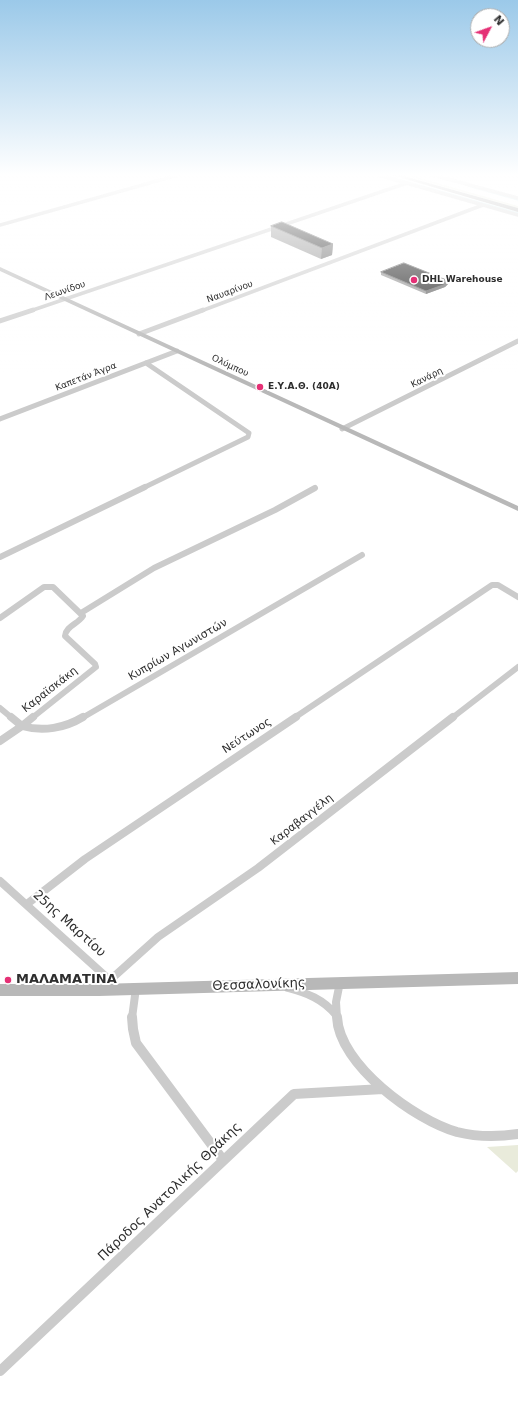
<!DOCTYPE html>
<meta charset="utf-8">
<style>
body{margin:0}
#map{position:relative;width:518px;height:1408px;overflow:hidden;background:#fff;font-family:"DejaVu Sans",sans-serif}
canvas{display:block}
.north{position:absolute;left:470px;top:8px;width:40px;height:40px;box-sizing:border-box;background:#fff;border:1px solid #ababab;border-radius:50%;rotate:49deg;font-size:11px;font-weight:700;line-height:16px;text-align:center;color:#2e2e2e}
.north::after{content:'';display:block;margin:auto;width:14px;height:18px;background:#e53075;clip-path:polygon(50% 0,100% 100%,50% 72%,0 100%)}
</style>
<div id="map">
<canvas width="518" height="1408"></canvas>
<div class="north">N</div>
</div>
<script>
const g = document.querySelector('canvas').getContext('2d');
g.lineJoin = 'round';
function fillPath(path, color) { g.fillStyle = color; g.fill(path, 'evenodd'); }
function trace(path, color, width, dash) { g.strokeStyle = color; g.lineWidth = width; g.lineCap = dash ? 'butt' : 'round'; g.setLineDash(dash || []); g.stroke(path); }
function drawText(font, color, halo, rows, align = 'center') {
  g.font = font + ' "DejaVu Sans",sans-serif'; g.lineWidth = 4; g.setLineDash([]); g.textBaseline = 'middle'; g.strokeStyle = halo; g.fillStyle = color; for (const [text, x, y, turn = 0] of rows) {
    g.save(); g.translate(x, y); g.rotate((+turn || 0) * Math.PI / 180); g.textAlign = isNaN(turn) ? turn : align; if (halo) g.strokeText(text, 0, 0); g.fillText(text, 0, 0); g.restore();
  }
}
fillPath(new Path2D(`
 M403 175H409L518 206V208Z
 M518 1145V1171L516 1173 487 1147Z`), '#e9ebdb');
trace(new Path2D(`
 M383 175 518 213
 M427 175 434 177
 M468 186 518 200`), '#c7e8eb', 1.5);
trace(new Path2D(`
 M378 175 518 215
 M433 175 518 198
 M0 225 178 175
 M30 311 407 183
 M201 311 483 205`), '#cbcbcb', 3.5);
trace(new Path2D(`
 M0 321 33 310
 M139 334 203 310
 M0 419 177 351
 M342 429 518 341
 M143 488 248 437 249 433 146 363`), '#cbcbcb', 5);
trace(new Path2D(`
 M0 557 145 487
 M81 613 154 568 275 510 315 488
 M0 618 44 587H53L83 616C78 624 66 626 65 636L95 664 96 667 32 718
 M0 708 12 718
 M82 718 362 555
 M294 718 492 585H498L518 597
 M452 718 518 667`), '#cbcbcb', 6);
trace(new Path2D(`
 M11 717 22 726 33 717
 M0 741 22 726C43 732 65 728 83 717
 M0 881 113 983
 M27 904 85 859 296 717
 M288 988C307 993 323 999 336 1015
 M99 990 158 937 258 868 453 717
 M132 1018 136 988
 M337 1018 336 1002 340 982`), '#cbcbcb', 8);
trace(new Path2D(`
 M132 1017 133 1029 136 1043 223 1160
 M337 1017C339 1065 415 1120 457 1132 477 1137 498 1137 518 1134
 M0 1371 294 1094 383 1089`), '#cbcbcb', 10);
fillPath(new Path2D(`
 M0 267 518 506V511L0 271Z
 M518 972V984L99 996H0V984H99Z`), '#b8b8b8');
fillPath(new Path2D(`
 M392 175H400L518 208V212Z`), '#959595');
fillPath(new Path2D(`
 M271 226 333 244 332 255 321 259 271 237Z
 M381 272 449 281 448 284 445 287 426 294 381 275Z`), '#8a8a8a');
fillPath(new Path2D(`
 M333 244 332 255 321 259 322 248Z
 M449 281 448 284 445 287 426 294V291Z`), '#5b5b5b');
const building = new Path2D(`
 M282 222 333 244 322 248 271 226Z
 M404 263 449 281 444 284H446L426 291 381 272Z`);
fillPath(building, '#151515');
trace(building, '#5b5b5b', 1);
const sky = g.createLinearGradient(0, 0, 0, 372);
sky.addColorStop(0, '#9bc9e9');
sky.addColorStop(0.47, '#fff');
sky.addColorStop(1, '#ffffff00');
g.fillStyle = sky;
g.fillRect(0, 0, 518, 372);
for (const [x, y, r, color] of [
 [414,280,4,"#e53075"],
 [260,387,4,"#e53075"],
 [8,980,4,"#e53075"]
]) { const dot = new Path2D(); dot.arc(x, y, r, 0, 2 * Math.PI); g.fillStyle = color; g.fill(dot); trace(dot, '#fff', 1.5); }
drawText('bold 9px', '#2e2e2e', '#fff', [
 ["DHL Warehouse",422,280],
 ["Ε.Υ.Α.Θ. (40Α)",268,387]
], 'left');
drawText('9px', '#2e2e2e', '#fff', [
 ["Λεωνίδου",65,291,-19],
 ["Ναυαρίνου",230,292,-20],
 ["Ολύμπου",230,366,25],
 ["Καπετάν Άγρα",86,377,-21],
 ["Κανάρη",427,378,-27]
]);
drawText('11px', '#2e2e2e', '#fff', [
 ["Κυπρίων Αγωνιστών",178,650,-30],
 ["Καραϊσκάκη",50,690,-38],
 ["Νεύτωνος",247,736,-33],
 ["Καραβαγγέλη",302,820,-38]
]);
drawText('13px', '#2e2e2e', '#fff', [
 ["25ης Μαρτίου",69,924,42],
 ["Θεσσαλονίκης",259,985,-2],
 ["Πάροδος Ανατολικής Θράκης",170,1192,-44]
]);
drawText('bold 13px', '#2e2e2e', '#fff', [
 ["ΜΑΛΑΜΑΤΙΝΑ",16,980]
], 'left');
</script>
